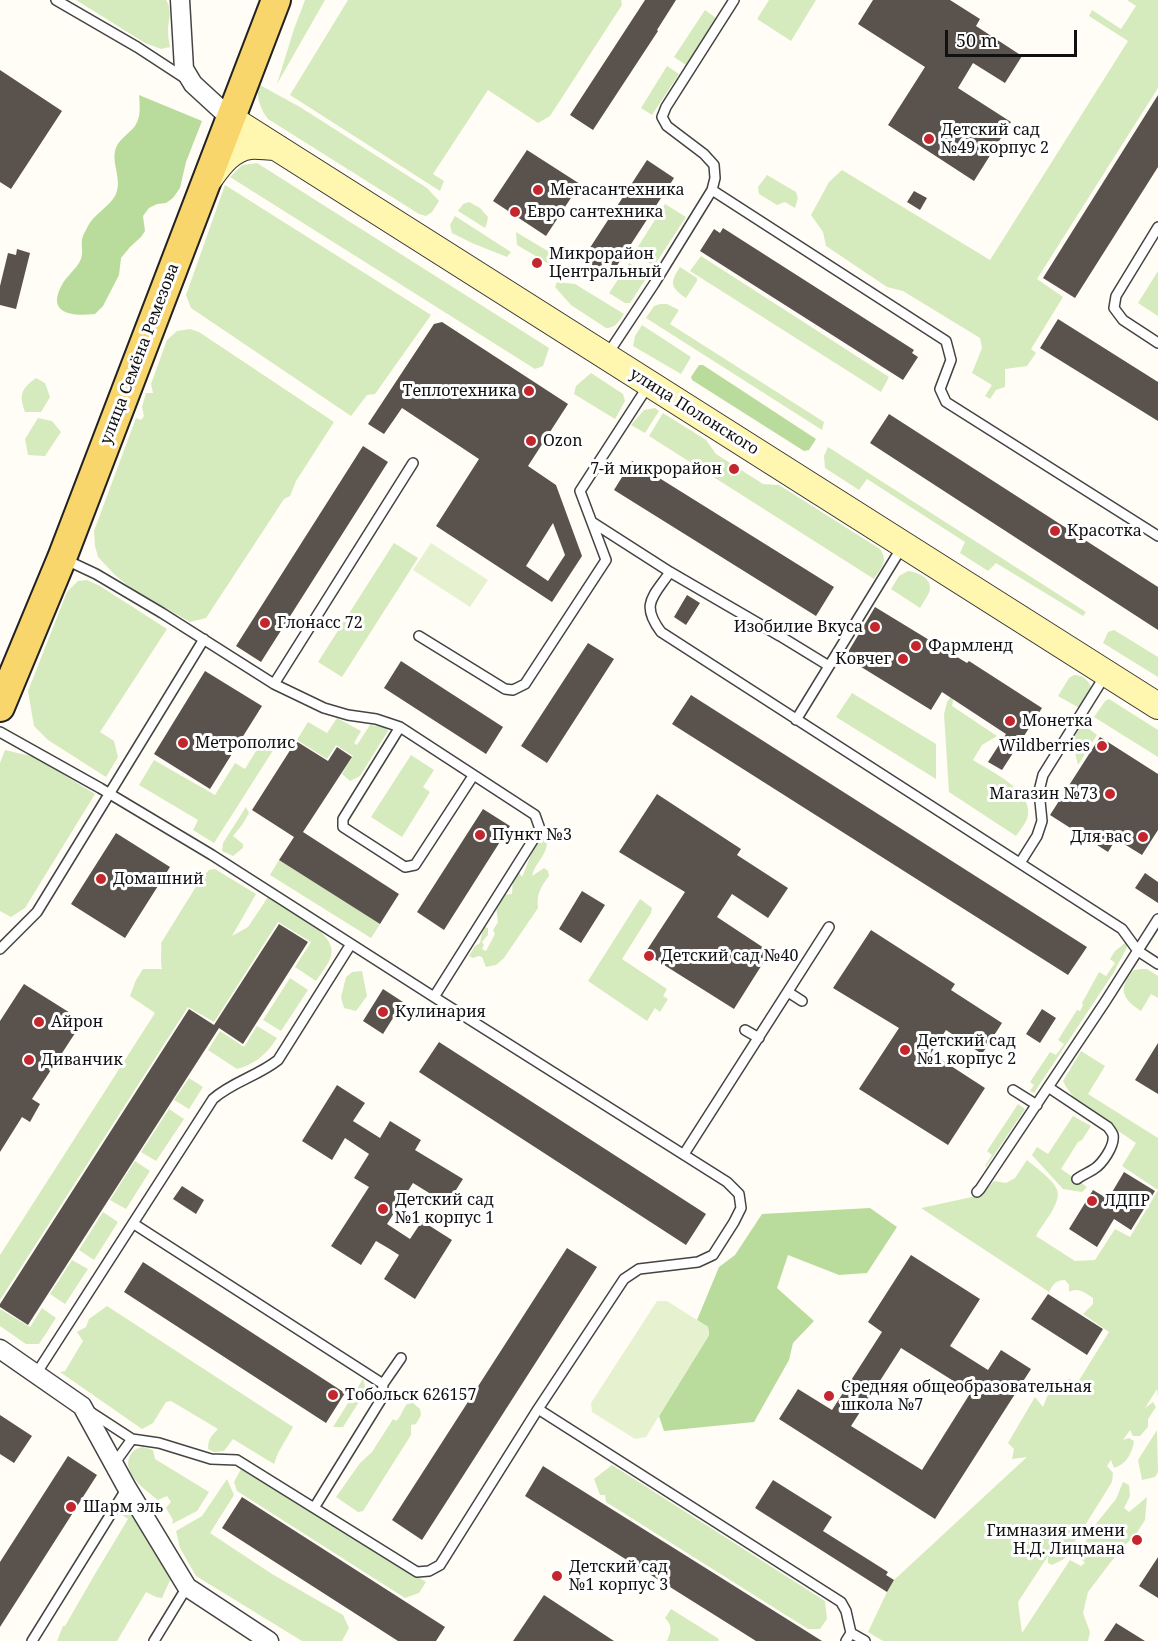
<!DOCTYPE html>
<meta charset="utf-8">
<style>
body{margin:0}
#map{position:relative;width:1158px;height:1641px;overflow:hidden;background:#fffdf5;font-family:"Noto Serif",serif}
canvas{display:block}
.scale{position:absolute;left:945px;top:30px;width:132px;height:27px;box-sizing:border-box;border:3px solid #111;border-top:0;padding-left:8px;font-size:18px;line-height:21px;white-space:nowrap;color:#111;-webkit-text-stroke:4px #fff;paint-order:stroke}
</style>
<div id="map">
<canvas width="1158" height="1641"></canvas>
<div class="scale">50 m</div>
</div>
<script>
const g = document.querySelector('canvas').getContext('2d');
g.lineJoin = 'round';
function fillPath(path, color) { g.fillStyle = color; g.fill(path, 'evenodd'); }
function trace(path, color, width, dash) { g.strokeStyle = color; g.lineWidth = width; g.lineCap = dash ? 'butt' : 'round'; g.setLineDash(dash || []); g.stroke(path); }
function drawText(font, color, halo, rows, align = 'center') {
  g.font = font + ' "Noto Serif",serif'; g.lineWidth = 6; g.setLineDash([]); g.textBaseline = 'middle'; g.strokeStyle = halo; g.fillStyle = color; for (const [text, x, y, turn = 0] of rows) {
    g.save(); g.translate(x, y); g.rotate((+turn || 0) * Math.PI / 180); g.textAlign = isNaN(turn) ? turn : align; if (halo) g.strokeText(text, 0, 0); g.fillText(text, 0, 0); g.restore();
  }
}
fillPath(new Path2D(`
 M76 0H166C173 10 168 20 168 31 168 36 169 42 170 47L161 49 145 43Z
 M305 0H325L277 84 294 29Z
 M348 0H621L622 5 550 116 538 123 488 90 433 174 444 181 440 191 290 95Z
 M769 0H816L791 41 757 19Z
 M1127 0H1158V88L1037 279 1063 297 1031 349 1036 353 1027 366 1005 369V387L996 390 990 399 985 396 992 385 972 373 982 348 980 338 903 291 887 287 838 254 826 246 823 232 811 215 829 182 842 170 990 260 1128 41 1089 16 1092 10 1121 29 1136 6Z
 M705 10 716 18 686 65 674 57Z
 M667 66 679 74 652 115 641 108Z
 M258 84 300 107 427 188 439 201 432 212 426 216 419 214 268 119C259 107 257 98 258 84Z
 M257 163 549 348 543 366 535 369 230 177 242 165Z
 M767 175 796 192 798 198 795 208 785 202 777 205 759 194 758 187Z
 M225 185 431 315 375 394 367 395 351 416 191 308 186 295Z
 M469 202 480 208 488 217 487 223 485 228 458 211 463 204Z
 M665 204 686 217 654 266 634 253Z
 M455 216 511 252 507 257 472 243 452 233 450 225Z
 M516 232 551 253 552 261 549 264 517 245Z
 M701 256 889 377 881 392 690 271Z
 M629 263 649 274 630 303H625L609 293Z
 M680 267 697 278V281L686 298C671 288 669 283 680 267Z
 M1158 271V316L1138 303Z
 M557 282 575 284 624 314C619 321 616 328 606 328L571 305 555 287Z
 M660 304H667L679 310 670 324 824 422 822 430 646 318 654 306Z
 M642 325 691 357 681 374 633 346 635 336Z
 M190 329 199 332 334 422 296 481 290 496 284 499 206 618 190 622 132 589 115 575 98 557 95 546 94 531 136 418 141 420 144 416 142 407 146 393H153L151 384 167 340 177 331Z
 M591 373 623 394 625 401 615 419 574 394 576 386Z
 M36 378 45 383 50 397 41 412H25C19 395 21 389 36 378Z
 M655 408 659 411 645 433 631 425 644 410Z
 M663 413 706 440 716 454 763 484 779 485 880 549C889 562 881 567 874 579L649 436Z
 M38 418 52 421 61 432 45 456 28 455 25 439Z
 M828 447 1086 612 1083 616 996 563 988 571 960 553 965 542 867 479 859 490 825 468 824 456Z
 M394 543 418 558 342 677 318 662Z
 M908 571C916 572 931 577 930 589 929 595 923 602 920 608L891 589 899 576Z
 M87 580 100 586 167 629 100 732 114 741 118 757 106 777 48 740 34 726 28 691 67 592 78 581Z
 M1114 630 1158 657V677L1103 643 1108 632Z
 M1074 675C1084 675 1089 681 1092 690L1081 709 1058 696 1069 678Z
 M955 691 952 706 997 736 982 745 973 760C990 771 1032 790 1028 815 1027 822 1020 830 1016 836L949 792 944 714 947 702Z
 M852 693 936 744V779L836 717Z
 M1109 699 1158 730V757L1094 717 1105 701Z
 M337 718 361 731 354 743 357 745 370 725 384 727 388 731 360 776 350 781 342 774 353 756 336 745 327 759 297 740 308 722 327 733Z
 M1083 727 1088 728 1097 735 1078 765 1072 741 1079 729Z
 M262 741H279L214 843 193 830 198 820 139 785 154 760 215 795 235 763 245 769Z
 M5 750 35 757 95 794 25 908 11 917 0 911V763Z
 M411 755 434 770 423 787 430 792 402 837 371 817Z
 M246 807 249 813 242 825 233 836 243 844V848L233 856 222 851 223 843Z
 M543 838 547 843C547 855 534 864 532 876L544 868 548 871 549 876C541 886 536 895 538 908L504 958 496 965 486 967 482 957 479 956 473 958 469 956 475 946 480 943 482 933 485 927 488 928V935L482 942 484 945 482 949 486 951 495 934 493 930 498 922 496 906 504 895 512 894 513 878 518 871 522 877C529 864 530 848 543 838Z
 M279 860 380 924 371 938 270 875Z
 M215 869 256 894 232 936 248 927 268 897C284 907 339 933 331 956 329 964 321 973 316 981L295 967 311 942 278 922 214 1022 188 1007 0 1300V1255L155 1013 130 996 136 980 143 969H162C160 961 162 952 161 943L202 877 209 870Z
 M640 899 652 908 651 913 622 959 667 989 663 996 668 999 660 1012 655 1008 647 1021 588 981Z
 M1126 942 1127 947 1114 972 1034 1093 1030 1091 1034 1085 1030 1082 1050 1052 1056 1055 1064 1044 1058 1040 1077 1010 1080 1011 1083 1005 1082 1003 1099 972 1106 976 1115 963 1110 959 1115 951Z
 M1141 969H1147L1158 976V998L1151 994 1141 1011C1121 998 1118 988 1134 970Z
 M362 971 367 996 356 1011 344 1008 341 997 346 977 352 972Z
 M290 978 308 990 281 1031 263 1020Z
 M257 1026 277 1038C267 1054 255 1064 237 1069L208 1050 220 1031 244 1047Z
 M1081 1051 1105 1066 1088 1094 1158 1138V1397L1157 1389 1145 1408 1153 1402 1156 1407 1148 1419V1427L1140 1436H1133L1130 1430 1123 1440 1129 1438 1134 1441C1132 1454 1126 1464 1114 1468L1111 1460 1107 1466 1113 1473 1112 1482 1064 1559 1052 1565 1048 1563V1556L1018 1602 1022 1633 1070 1560 1081 1566 1085 1563 1078 1555 1095 1525 1116 1499 1123 1482 1129 1485 1130 1496 1124 1508 1129 1512 1147 1497 1145 1520 1134 1537 1126 1544 1110 1563 1088 1592 1083 1613 1090 1632 1088 1641H883L868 1632 887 1592 894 1580 1027 1457 1012 1459 1014 1449 1008 1443 1035 1397 1043 1407 1053 1382 1066 1381 1069 1379 1078 1382 1109 1332 1083 1314 1093 1304V1298C1085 1293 1078 1287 1069 1292V1285L1065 1280C1056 1280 1053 1284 1049 1292L921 1208 981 1195 994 1181 1006 1183 1015 1178 1027 1160C1035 1167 1054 1180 1057 1190 1062 1203 1042 1224 1036 1236L1075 1261 1095 1260 1115 1229 1130 1237 1158 1190 1122 1166 1136 1143C1114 1127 1074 1106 1063 1081Z
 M189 1078 203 1087 189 1109 174 1100Z
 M1018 1104 1025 1109 986 1167 985 1166 992 1155 987 1151Z
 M169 1109 184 1119 156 1161 141 1152Z
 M1073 1116 1091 1126 1082 1140 1078 1142 1061 1169 1087 1187 1082 1192 1063 1189 1032 1155 1037 1147 1048 1154Z
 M135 1161 150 1171 126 1209 110 1200Z
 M103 1212 118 1222 94 1260 79 1250Z
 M72 1260 88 1269 65 1304 50 1294Z
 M107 1306 293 1427 278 1453 274 1464 233 1439 224 1451 214 1452 208 1449C208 1439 212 1435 218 1429L171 1401 166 1402 153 1423 142 1429 60 1372 65 1371 83 1341 77 1332 86 1327 89 1319Z
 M42 1308 56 1318 39 1344H26L0 1326V1309L30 1327Z
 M363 1379 366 1391 343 1427H333Z
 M413 1403 420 1409 421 1415 416 1424 411 1425V1435L363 1511 358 1512 336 1497 360 1463 372 1452 393 1419 396 1421C401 1417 402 1410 407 1404Z
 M1157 1430 1158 1472 1155 1477 1142 1480 1138 1460Z
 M143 1447 153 1450 155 1459 209 1492 197 1511 172 1524 173 1520 166 1508 171 1502 167 1496 158 1500C147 1491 123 1475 129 1458 132 1451 136 1448 143 1447Z
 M612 1465 825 1601 827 1619 820 1629H808L606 1502 605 1495H600L594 1479Z
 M245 1468 426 1582 419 1593 405 1598 237 1491 234 1482 241 1469Z
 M227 1479 234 1495 210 1533 272 1574 343 1615 349 1628 342 1641H302L196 1576 180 1548 176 1531 202 1516Z
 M124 1510 131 1511 171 1578 162 1598 156 1597 146 1592 117 1641H57L63 1626H65L95 1574 128 1519 121 1514Z
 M671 1609 719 1639 718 1641H667C671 1631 673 1626 665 1618Z`), '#d5ebbd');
fillPath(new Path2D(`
 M139 95 202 121 186 162 180 188 173 198 166 203 157 204 149 208 143 216 145 231 141 237 130 247 121 258 119 275 103 306 95 314C71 317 45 313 63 283 68 275 76 269 80 261 84 254 81 247 82 239 83 235 86 230 88 226 94 214 108 208 115 196 123 182 112 165 115 151 118 139 128 135 135 126 141 117 140 106 139 95Z
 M699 365H703L816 439 809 450 804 451 692 380 691 377Z
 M870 1208 897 1227 867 1273 839 1275 788 1255 777 1288 814 1321 793 1343 789 1360 754 1422 664 1431 659 1416 709 1335 708 1327 697 1320 719 1267 735 1255 762 1214Z`), '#b9dc9c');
fillPath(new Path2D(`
 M431 543 488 580 470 607 413 570Z
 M657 1301H667L708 1327 709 1335 646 1437 635 1439 592 1412 591 1403Z`), '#e6f2cf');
fillPath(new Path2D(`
 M645 0H676L657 30 658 31 593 130 570 115Z
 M873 0H950L980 19 976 26 1022 56 1005 83 973 63 958 88 1011 122 974 181 888 125 925 67 858 24Z
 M0 70 62 111 11 189 0 182Z
 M1158 95V167L1075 298 1043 278Z
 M527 150 580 184 546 236 493 201Z
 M647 160 674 178 609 278 582 260Z
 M914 191 927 198 920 210 907 202Z
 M723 228 914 350 912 353 918 357 903 380 700 251 714 229 720 233Z
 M17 249 30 253 16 309 0 305V286L8 253 16 255Z
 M1058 319 1158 382V421L1040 348Z
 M442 322 568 404 528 466 556 485 582 556 552 602 436 526 479 459 402 408 384 434 368 424 434 324ZM553 523 565 555 548 581 526 566Z
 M889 414 1158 587V630L870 443Z
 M363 446 388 462 261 662 236 646Z
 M632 461 834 587 816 616 614 490Z
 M687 595 700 603 686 625 674 617Z
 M875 607 967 663 969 661 1042 708 1002 770 988 762 1006 734 942 692 931 710 845 657Z
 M588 643 614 659 547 763 521 746Z
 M401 661 503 727 486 754 384 688Z
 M205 671 262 706 210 789 154 754Z
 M691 695 1087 947 1068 975 672 724Z
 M1100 737 1158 774V830L1142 855 1116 839 1108 852 1050 815Z
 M296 741 328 761 337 747 352 757 303 832 399 894 380 924 279 860 294 837 252 810Z
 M657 794 741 849 737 855 788 888 768 918 732 894 717 917 770 952 734 1009 645 953 685 892 619 852Z
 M483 809 510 826 444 930 417 912Z
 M116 833 170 867 125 938 71 904Z
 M1145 873 1158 882V903L1135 888Z
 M582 891 605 905 581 943 559 929Z
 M279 924 308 942 243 1044 219 1028 28 1325 0 1307V1304L189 1009 214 1025Z
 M871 930 955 984 951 990 1002 1023 982 1054 946 1030 931 1053 985 1088 948 1145 859 1089 899 1028 833 988Z
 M24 984 83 1021 32 1099 40 1104 30 1122 22 1117 0 1152V1021Z
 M383 989 403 1002 383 1034 363 1021Z
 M1042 1009 1056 1018 1040 1043 1026 1034Z
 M439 1042 706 1214 686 1245 419 1072Z
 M1158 1043V1094L1135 1080Z
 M337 1085 365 1103 353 1121 380 1138 390 1121 421 1140 415 1150 463 1179 447 1204 413 1183 387 1224 410 1239 422 1221 452 1240 415 1299 384 1279 399 1255 388 1248 376 1241 361 1265 331 1246 369 1187 354 1178 369 1154 345 1138 332 1160 302 1141Z
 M1124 1172 1155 1191 1131 1230 1114 1219 1097 1247 1069 1229 1093 1190 1108 1199Z
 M182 1186 204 1200 196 1214 173 1199Z
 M567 1248 597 1267 422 1540 392 1520Z
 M911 1255 980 1299 950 1346 988 1370 1001 1350 1031 1369 935 1519 779 1419 798 1389 832 1410 882 1332 868 1322ZM901 1348 971 1392 922 1470 851 1426Z
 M143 1262 345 1393 326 1423 124 1292Z
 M1048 1294 1103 1329 1087 1355 1031 1319Z
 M0 1415 32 1436 14 1463 0 1454Z
 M68 1456 97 1475 0 1627V1562Z
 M543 1466 586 1493 822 1641H756L525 1496Z
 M773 1480 832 1517 823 1531 888 1572 886 1575 894 1580 887 1592 755 1508Z
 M242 1497 445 1627 436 1641H398L222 1528Z
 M1158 1557V1598L1139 1586Z
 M544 1595 614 1641H513Z
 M1116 1623 1145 1641H1104Z`), '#5a524d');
const lane = new Path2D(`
 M56 0 137 47 186 79
 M712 190 946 341 951 360 940 389 946 402 1158 536
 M1158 227 1116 296 1114 308 1123 320 1158 343
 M607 355 654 284 712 190 715 178 714 165 704 154 667 126 662 117 666 107 734 0
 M592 522 670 572 780 636 829 666
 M64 559 96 574 162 613 274 684 324 708 348 715 376 719 400 727 535 815 540 829 434 997
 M670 572C653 597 640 604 661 632L1122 929 1138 951 1158 964
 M419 636 505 689 513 690 525 684 606 560 580 491 648 386
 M274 684 413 463
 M796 720 902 547
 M400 727 343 819V827L405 867 415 865 473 776
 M0 732 100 788 212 855 434 997 727 1182 739 1194 741 1208 734 1222 713 1255 698 1262 639 1269 624 1279 538 1409 440 1565 429 1571 417 1572 237 1460 211 1459 159 1443 132 1439 89 1411
 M1020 863 1037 836 1042 821 1039 791 1043 775 1106 674
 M0 949 37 912 204 639
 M788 992 802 1001
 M745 1030 759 1038
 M1048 1087 1108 1127C1110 1130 1112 1132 1113 1135 1115 1146 1102 1164 1094 1169 1088 1173 1082 1175 1077 1179
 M1013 1090 1037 1105
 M684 1154 829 927
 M977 1192 980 1189 1105 1002 1158 919
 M134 1224 383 1384
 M36 1374 213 1099C232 1082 258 1076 278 1060L351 944
 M538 1409 841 1602 846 1611 851 1633 846 1641
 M114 1464 132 1439
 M314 1508 382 1398 383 1384 401 1358
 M851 1633 865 1641
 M32 1641 127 1488
 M154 1641 187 1587`);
const street = new Path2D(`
 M180 0 184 69 193 84 230 118
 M0 1349 82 1406 127 1488 187 1587 269 1641`);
const secondary = new Path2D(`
 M230 118 1158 706
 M210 178C220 164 232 148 250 146 258 145 267 147 275 147`);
const primary = new Path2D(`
 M0 707 62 558 276 0`);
trace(lane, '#444', 12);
trace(street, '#444', 21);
trace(secondary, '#333', 28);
trace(primary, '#222', 32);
trace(lane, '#fff', 9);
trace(street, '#fff', 18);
trace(secondary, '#fff6b0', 26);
trace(primary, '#f9d66b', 28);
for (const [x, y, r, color] of [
 [929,139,6,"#c4262e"],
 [538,190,6,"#c4262e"],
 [515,212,6,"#c4262e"],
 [537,263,6,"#c4262e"],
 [529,391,6,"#c4262e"],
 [531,441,6,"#c4262e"],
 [734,469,6,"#c4262e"],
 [1055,531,6,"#c4262e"],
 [265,623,6,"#c4262e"],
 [875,627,6,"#c4262e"],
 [916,646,6,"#c4262e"],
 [903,659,6,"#c4262e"],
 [1010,721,6,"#c4262e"],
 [183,743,6,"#c4262e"],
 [1102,746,6,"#c4262e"],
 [1110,794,6,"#c4262e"],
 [480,835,6,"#c4262e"],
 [1143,837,6,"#c4262e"],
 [101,879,6,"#c4262e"],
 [649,956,6,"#c4262e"],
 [383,1012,6,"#c4262e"],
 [39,1022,6,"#c4262e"],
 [905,1050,6,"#c4262e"],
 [29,1060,6,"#c4262e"],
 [1092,1201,6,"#c4262e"],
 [383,1209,6,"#c4262e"],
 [333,1395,6,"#c4262e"],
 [829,1396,6,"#c4262e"],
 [71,1507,6,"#c4262e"],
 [1137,1540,6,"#c4262e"],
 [557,1576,6,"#c4262e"]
]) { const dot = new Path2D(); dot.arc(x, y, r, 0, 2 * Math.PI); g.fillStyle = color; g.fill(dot); trace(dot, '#fff', 2); }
drawText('16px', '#111', '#fff', [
 ["Детский сад",941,130],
 ["№49 корпус 2",941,148],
 ["Мегасантехника",550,190],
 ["Евро сантехника",527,212],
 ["Микрорайон",549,254],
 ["Центральный",549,272],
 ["Теплотехника",517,391,"right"],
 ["Ozon",543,441],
 ["7-й микрорайон",722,469,"right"],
 ["Красотка",1067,531],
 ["Глонасс 72",277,623],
 ["Изобилие Вкуса",863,627,"right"],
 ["Фармленд",928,646],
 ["Ковчег",891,659,"right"],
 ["Монетка",1022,721],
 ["Метрополис",195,743],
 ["Wildberries",1090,746,"right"],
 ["Магазин №73",1098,794,"right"],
 ["Пункт №3",492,835],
 ["Для вас",1131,837,"right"],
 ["Домашний",113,879],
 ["Детский сад №40",661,956],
 ["Кулинария",395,1012],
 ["Айрон",51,1022],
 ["Детский сад",917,1041],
 ["№1 корпус 2",917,1059],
 ["Диванчик",41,1060],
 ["Детский сад",395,1200],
 ["№1 корпус 1",395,1218],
 ["ЛДПР",1104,1201],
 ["Средняя общеобразовательная",841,1387],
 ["школа №7",841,1405],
 ["Тобольск 626157",345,1395],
 ["Шарм эль",83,1507],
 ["Гимназия имени",1125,1531,"right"],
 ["Н.Д. Лицмана",1125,1549,"right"],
 ["Детский сад",569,1567],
 ["№1 корпус 3",569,1585]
], 'left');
drawText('16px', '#111', '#fff', [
 ["улица Семёна Ремезова",140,354,-69],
 ["улица Полонского",694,412,32]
]);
</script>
